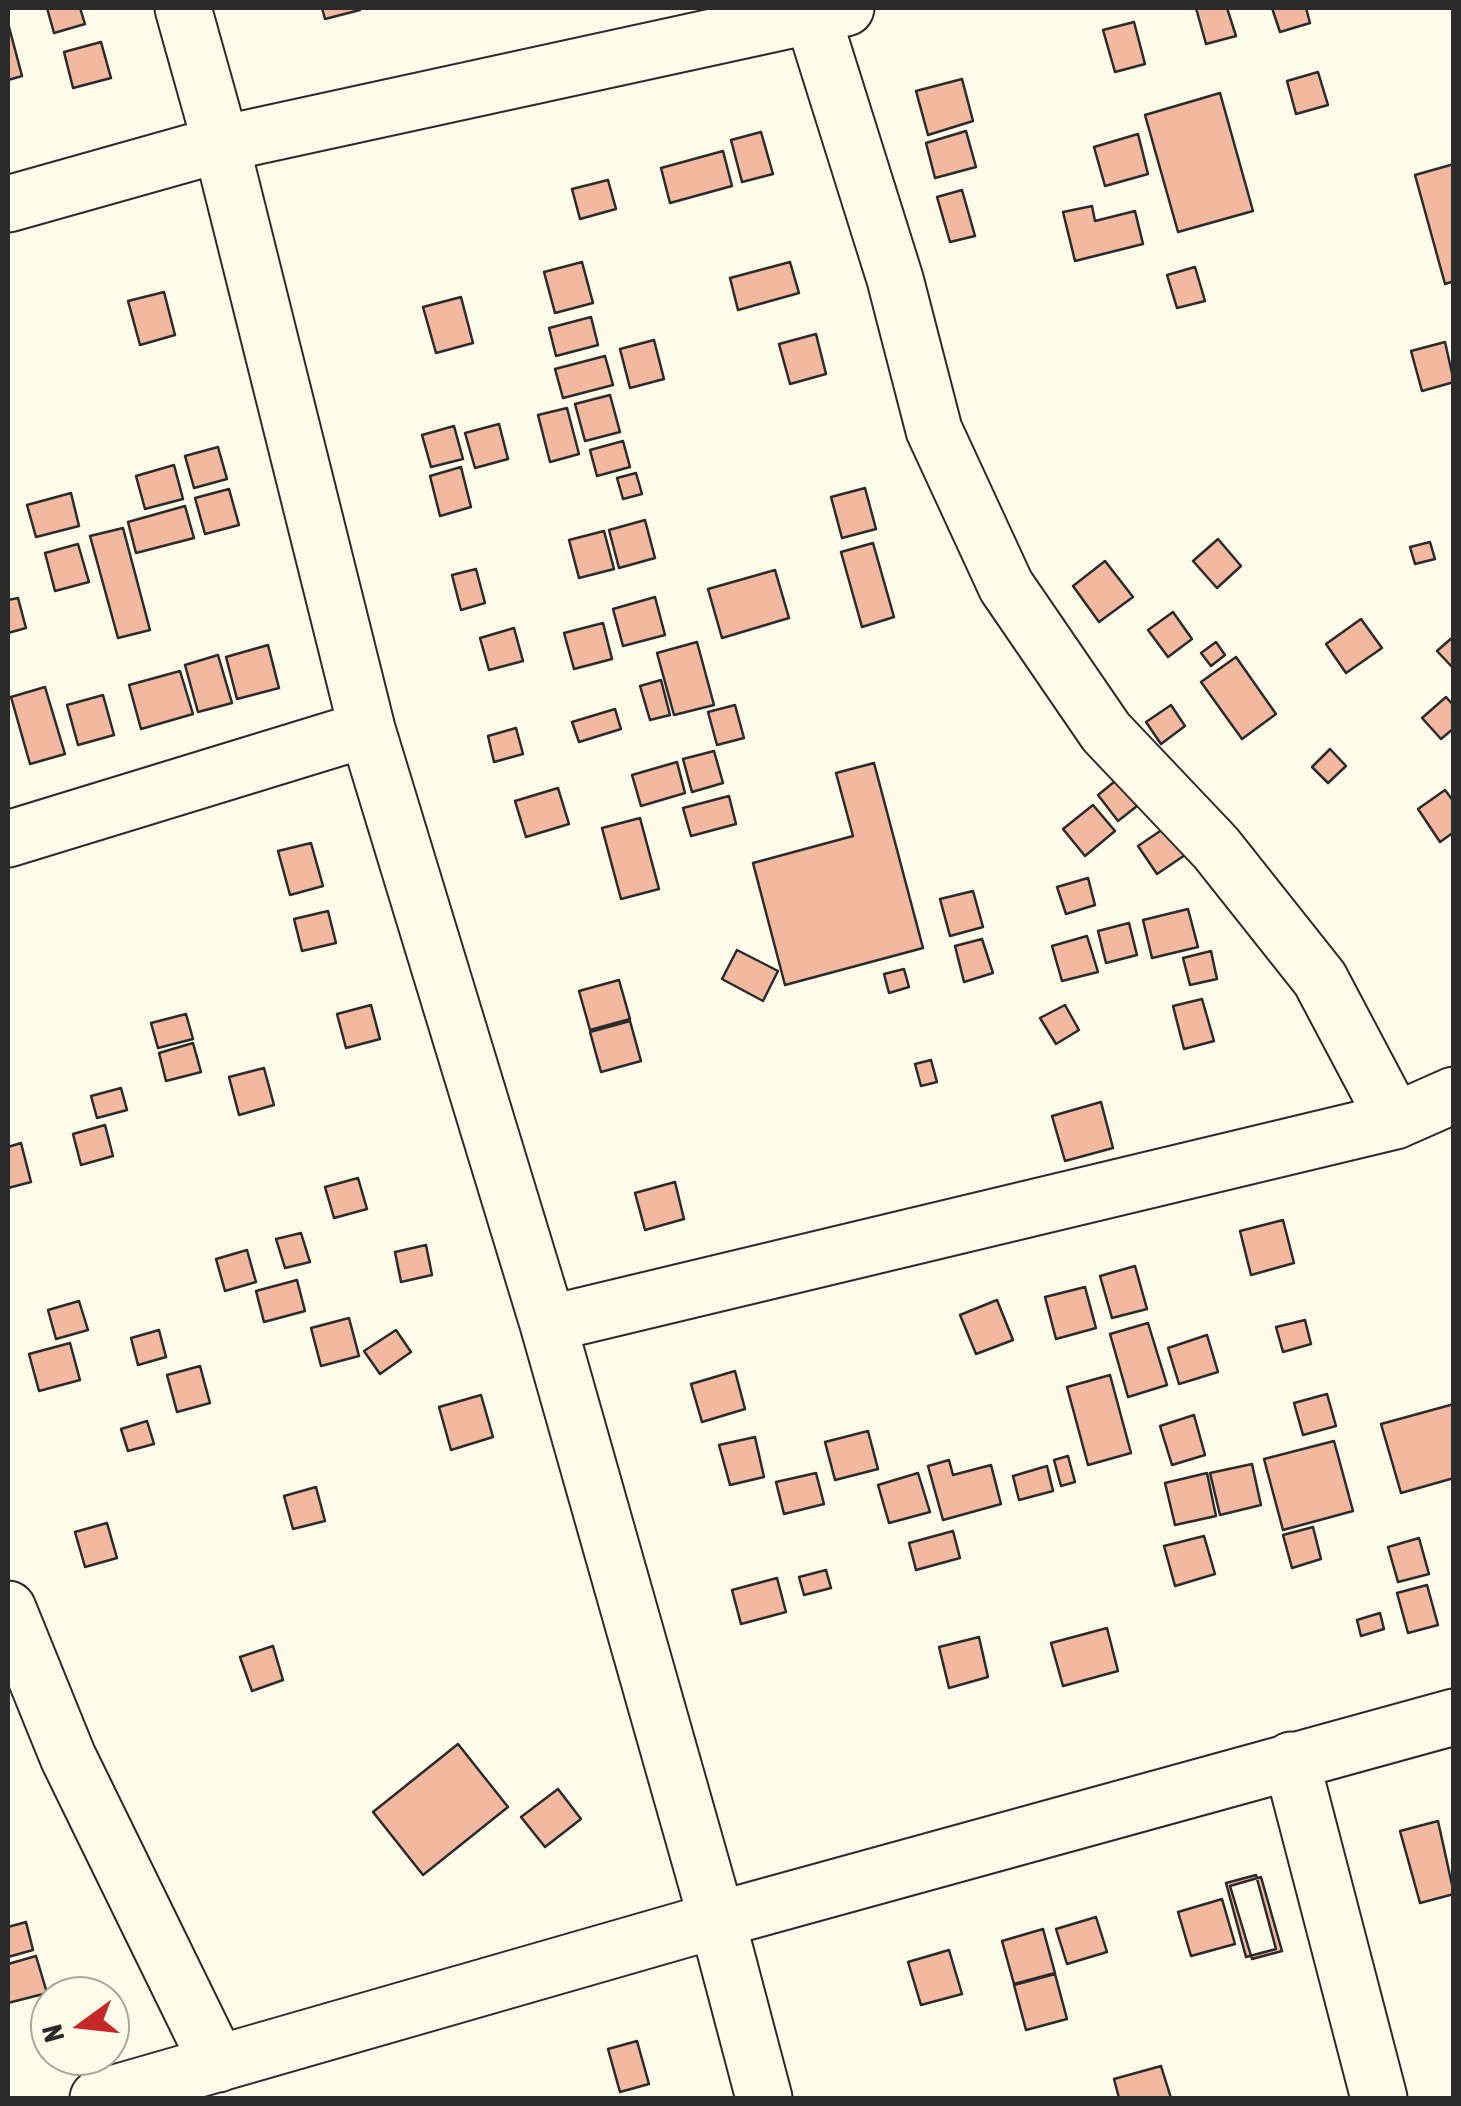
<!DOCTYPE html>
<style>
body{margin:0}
#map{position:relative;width:1461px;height:2106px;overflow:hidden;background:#fdfbea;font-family:"Asap Condensed",sans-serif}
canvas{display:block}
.frame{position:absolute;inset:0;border:10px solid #2b2b2b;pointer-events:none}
.north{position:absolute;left:30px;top:1976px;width:100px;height:100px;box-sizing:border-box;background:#fdfbea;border:2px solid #a9a89e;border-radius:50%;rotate:255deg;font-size:28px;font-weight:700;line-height:40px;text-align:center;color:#2b2b2b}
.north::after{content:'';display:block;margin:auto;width:35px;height:45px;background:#c62828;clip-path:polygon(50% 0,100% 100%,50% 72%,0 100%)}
</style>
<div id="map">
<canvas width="1461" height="2106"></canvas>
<div class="frame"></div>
<div class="north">N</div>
</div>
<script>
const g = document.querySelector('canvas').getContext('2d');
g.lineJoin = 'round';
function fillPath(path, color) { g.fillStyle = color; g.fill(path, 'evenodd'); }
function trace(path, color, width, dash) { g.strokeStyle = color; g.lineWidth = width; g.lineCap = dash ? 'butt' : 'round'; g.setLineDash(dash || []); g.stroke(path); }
const building = new Path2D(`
 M47 8H80L85 24 54 33Z
 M322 8H360V10L325 19Z
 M1196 8H1227L1236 36 1206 44Z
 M1272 8H1306L1310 23 1280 32Z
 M1134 22 1145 64 1115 72 1103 30Z
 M8 23 22 76 8 80Z
 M101 42 111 78 73 88 64 52Z
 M1318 72 1328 105 1296 114 1287 81Z
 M962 79 973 121 928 135 916 91Z
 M1220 93 1253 211 1178 232 1145 115Z
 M966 131 976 167 935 178 926 143Z
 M761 132 773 174 742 182 731 140Z
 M1138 134 1148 174 1105 186 1094 147Z
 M723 151 732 186 670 203 661 168Z
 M1454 164V281L1445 284 1415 175Z
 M608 180 616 209 580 219 572 189Z
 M962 190 975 236 950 242 937 197Z
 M1092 206 1095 221 1135 211 1143 244 1075 261 1063 212Z
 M582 262 593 303 555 313 544 272Z
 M790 262 799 293 738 310 730 278Z
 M1195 267 1205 301 1177 308 1167 275Z
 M164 292 175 335 140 345 128 301Z
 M461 297 473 343 436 353 423 307Z
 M591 317 598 345 556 356 549 328Z
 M816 334 826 374 790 384 779 344Z
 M654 340 664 379 630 388 620 349Z
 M1445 342 1454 382 1422 391 1411 351Z
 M605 356 613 385 563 398 555 369Z
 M610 395 620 432 585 441 575 404Z
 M567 408 579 454 550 462 538 415Z
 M499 424 508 459 475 468 465 433Z
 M454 426 463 459 431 467 422 435Z
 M623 441 630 467 597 476 590 450Z
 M218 447 227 479 194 488 185 456Z
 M174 465 183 499 145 509 136 476Z
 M461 467 471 507 440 516 430 476Z
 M636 473 642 494 623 499 617 478Z
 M865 488 876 529 842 538 831 497Z
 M229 489 239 525 205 534 195 498Z
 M71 493 79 526 36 537 27 505Z
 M185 506 194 538 136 553 128 522Z
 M645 520 655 558 619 568 609 530Z
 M123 528 150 630 118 638 90 536Z
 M604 531 614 569 579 578 569 540Z
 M1218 539 1241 566 1217 588 1193 561Z
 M1430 542 1435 559 1415 564 1410 547Z
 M873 543 894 617 862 627 841 552Z
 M78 544 89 582 55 591 45 553Z
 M1105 561 1133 597 1099 622 1073 586Z
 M476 569 485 603 461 610 452 575Z
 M775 570 789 618 722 638 708 589Z
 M655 597 665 635 623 646 613 609Z
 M18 598 26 628 8 633V600Z
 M1173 612 1192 639 1168 657 1148 630Z
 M1361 619 1382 648 1346 673 1326 644Z
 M603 623 612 659 574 669 564 633Z
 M514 628 523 661 489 670 480 638Z
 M1454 636V669L1437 651Z
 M697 642 714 705 674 715 657 653Z
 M1216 642 1225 655 1211 666 1201 653Z
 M268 645 279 688 237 699 226 657Z
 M218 655 232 703 198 712 185 665Z
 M1236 657 1276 714 1242 739 1201 682Z
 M180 671 193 714 141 729 129 685Z
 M661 680 670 715 650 720 640 686Z
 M45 687 65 754 30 764 11 697Z
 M103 695 114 735 78 745 67 705Z
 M1446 697 1454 706V728L1441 739 1422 718Z
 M735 705 744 738 717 745 708 712Z
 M1171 705 1185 726 1161 744 1146 722Z
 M615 709 621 729 579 742 572 722Z
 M516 728 523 754 494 762 488 736Z
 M1330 749 1346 766 1328 783 1312 767Z
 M714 751 723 783 692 792 683 759Z
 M677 762 685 793 641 806 632 775Z
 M874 763 923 948 785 985 753 863 853 836 836 773Z
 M1130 769 1151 795 1118 821 1098 795Z
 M558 788 569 824 526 837 515 801Z
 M1445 790 1454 802V832L1440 842 1418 809Z
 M729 796 736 824 691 836 683 808Z
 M1093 805 1115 831 1085 856 1063 829Z
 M640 818 659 889 621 899 602 828Z
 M1172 823 1191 851 1157 874 1138 846Z
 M311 843 323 886 290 895 278 851Z
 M1088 878 1095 905 1066 914 1057 887Z
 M973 891 983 927 950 936 940 899Z
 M1188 909 1198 947 1152 958 1143 920Z
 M328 911 336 943 302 951 294 919Z
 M1129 923 1137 955 1106 963 1098 931Z
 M1087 936 1098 972 1062 981 1052 946Z
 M982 939 993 973 964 982 955 946Z
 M737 950 778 971 763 1001 722 979Z
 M1211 951 1217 979 1190 985 1183 958Z
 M904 969 909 987 889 993 884 974Z
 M619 980 630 1019 590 1030 579 991Z
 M1202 999 1214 1041 1184 1049 1173 1006Z
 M371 1005 380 1039 346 1048 337 1014Z
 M1065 1005 1079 1030 1056 1044 1040 1018Z
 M186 1014 193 1039 158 1048 151 1023Z
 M630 1021 641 1061 601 1072 590 1032Z
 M193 1043 201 1072 166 1081 159 1053Z
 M931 1060 937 1082 921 1086 915 1064Z
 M264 1068 274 1105 239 1115 229 1077Z
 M121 1088 127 1110 97 1118 91 1096Z
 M1101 1102 1113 1148 1065 1161 1052 1116Z
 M105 1125 113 1156 81 1165 73 1134Z
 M21 1143 31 1182 8 1188V1147Z
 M358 1178 367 1209 334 1218 325 1187Z
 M675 1182 684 1219 645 1230 635 1193Z
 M1283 1220 1294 1263 1251 1275 1240 1231Z
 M301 1233 310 1262 285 1268 276 1239Z
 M426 1245 432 1275 401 1282 395 1252Z
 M247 1250 256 1282 225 1291 216 1259Z
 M1135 1266 1147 1309 1112 1318 1100 1276Z
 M297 1280 305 1311 264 1322 256 1291Z
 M1085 1287 1096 1328 1056 1339 1045 1297Z
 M997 1300 1013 1340 976 1354 960 1315Z
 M79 1301 88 1330 56 1339 48 1310Z
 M349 1318 359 1356 321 1366 311 1328Z
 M1305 1320 1311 1344 1283 1352 1276 1327Z
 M1148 1323 1167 1385 1128 1397 1110 1334Z
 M159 1330 166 1357 138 1365 131 1338Z
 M396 1330 411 1352 380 1374 364 1351Z
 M1207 1335 1218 1372 1179 1384 1168 1348Z
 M70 1343 80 1380 39 1391 29 1354Z
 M200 1366 210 1403 177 1412 167 1375Z
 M735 1371 745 1409 702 1422 691 1384Z
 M1110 1375 1131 1453 1088 1465 1067 1387Z
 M1327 1394 1336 1426 1303 1435 1294 1403Z
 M481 1395 493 1437 451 1450 439 1407Z
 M1454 1404V1478L1401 1493 1381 1424Z
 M1194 1415 1205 1455 1172 1465 1160 1426Z
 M147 1421 154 1444 128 1451 121 1429Z
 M868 1431 878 1469 835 1480 825 1442Z
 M755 1437 764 1477 730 1485 719 1445Z
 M1334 1441 1353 1511 1283 1530 1264 1459Z
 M1068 1456 1075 1482 1061 1486 1054 1460Z
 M949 1460 953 1475 991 1465 1001 1504 943 1520 928 1466Z
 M1252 1464 1261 1505 1220 1515 1210 1473Z
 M1047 1466 1053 1491 1019 1500 1013 1476Z
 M816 1473 824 1504 784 1514 776 1482Z
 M918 1473 930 1512 889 1523 878 1485Z
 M1207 1473 1216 1516 1175 1525 1165 1483Z
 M316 1487 325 1521 293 1529 284 1496Z
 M107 1523 117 1558 85 1567 75 1532Z
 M1313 1527 1321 1559 1292 1568 1283 1535Z
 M953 1531 960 1558 916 1570 909 1543Z
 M1204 1536 1215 1574 1175 1586 1164 1546Z
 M1419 1538 1429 1574 1398 1582 1388 1547Z
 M826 1570 831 1588 804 1595 799 1577Z
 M777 1578 786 1612 741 1624 732 1590Z
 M1427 1585 1438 1625 1408 1633 1397 1593Z
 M1380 1613 1384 1629 1361 1636 1357 1620Z
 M1107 1628 1118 1671 1063 1686 1051 1643Z
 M979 1637 988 1677 949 1688 939 1647Z
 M273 1646 283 1680 252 1691 240 1657Z
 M458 1744 508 1807 423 1875 373 1812Z
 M558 1789 581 1819 545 1847 521 1817Z
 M1438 1821 1454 1894 1420 1903 1400 1831Z
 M1256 1875 1276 1949 1246 1957 1226 1883Z
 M1261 1877 1282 1951 1252 1959 1230 1886Z
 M1222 1899 1235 1944 1191 1956 1178 1912Z
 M1096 1917 1107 1952 1067 1964 1056 1929Z
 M26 1922 33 1950 8 1957V1927Z
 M1043 1929 1055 1973 1014 1984 1002 1941Z
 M949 1950 962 1994 921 2005 908 1962Z
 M36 1956 47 1993 8 2003V1964Z
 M1055 1974 1067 2019 1026 2030 1014 1985Z
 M637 2041 649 2084 620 2092 608 2049Z
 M1161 2066 1171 2098H1119L1114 2079Z`);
fillPath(building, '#f2b8a0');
trace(building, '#2b2b2b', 2.5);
const minor = new Path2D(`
 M183 8 221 144 846 8
 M810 8 895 279 934 430 1006 586 1106 732 1216 848 1320 979 1395 1121
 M8 204 221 144 367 729 548 1324 717 1920 1454 1717
 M8 839 367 729
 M548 1324 1395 1121 1454 1095
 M8 1609 68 1757 218 2064
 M1291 1760 1379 2098
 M98 2098 717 1920 764 2098`);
trace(minor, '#2b2b2b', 59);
trace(minor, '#fdfbea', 55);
</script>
